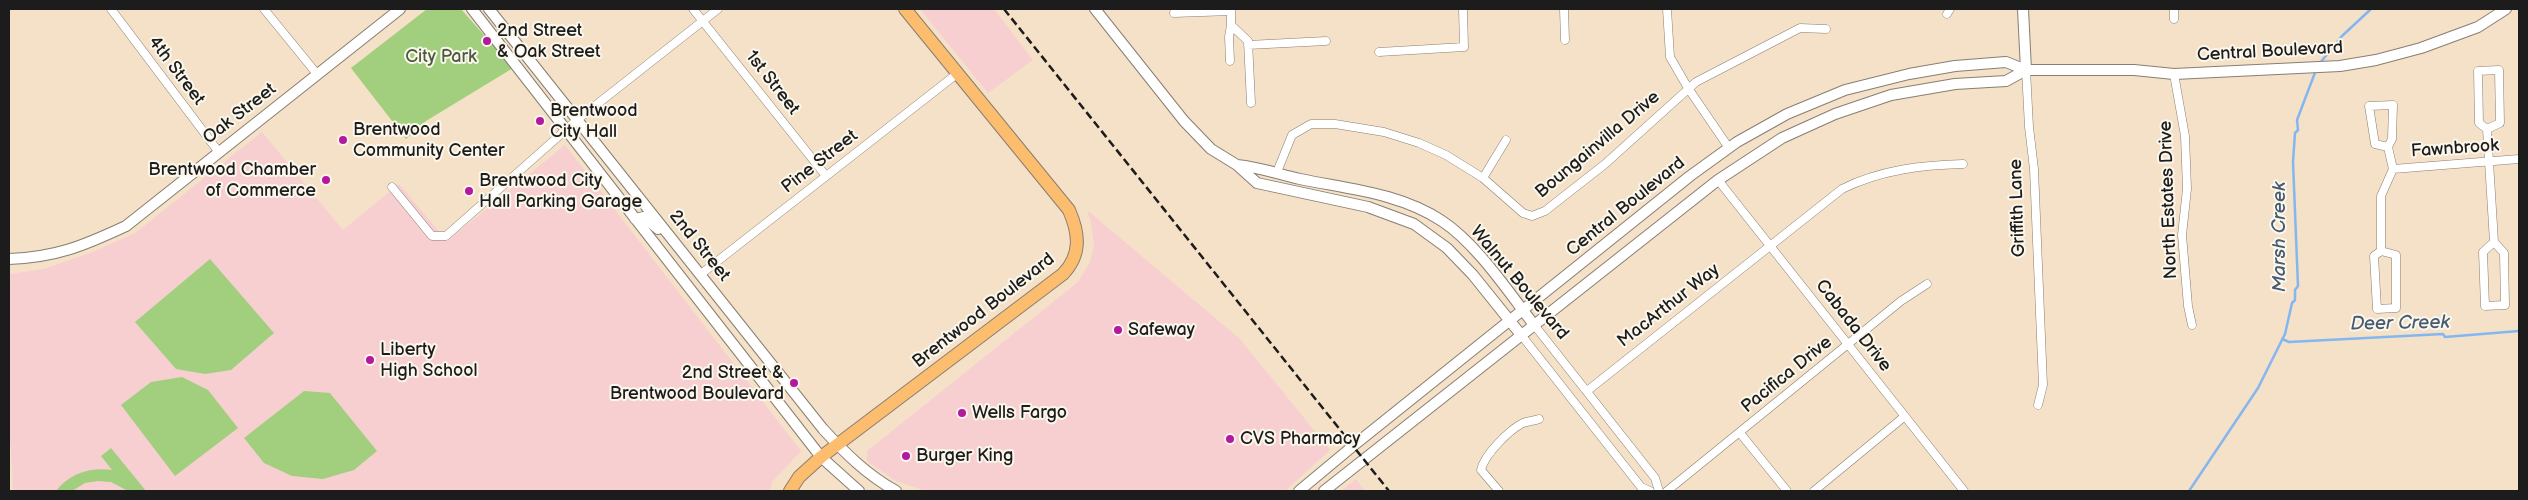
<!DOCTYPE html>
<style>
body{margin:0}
#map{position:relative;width:2528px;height:500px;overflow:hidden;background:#f4e1c7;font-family:"Balsamiq Sans",sans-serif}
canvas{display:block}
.frame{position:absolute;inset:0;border:10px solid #1c1c1c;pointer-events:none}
</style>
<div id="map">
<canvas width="2528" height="500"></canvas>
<div class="frame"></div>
</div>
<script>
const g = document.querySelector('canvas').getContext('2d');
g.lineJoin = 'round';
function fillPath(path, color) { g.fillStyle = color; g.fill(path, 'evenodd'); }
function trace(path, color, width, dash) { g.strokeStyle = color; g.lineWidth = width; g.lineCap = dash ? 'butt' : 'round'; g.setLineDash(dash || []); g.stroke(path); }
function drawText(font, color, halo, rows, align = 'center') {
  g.font = font + ' "Balsamiq Sans",sans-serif'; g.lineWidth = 4; g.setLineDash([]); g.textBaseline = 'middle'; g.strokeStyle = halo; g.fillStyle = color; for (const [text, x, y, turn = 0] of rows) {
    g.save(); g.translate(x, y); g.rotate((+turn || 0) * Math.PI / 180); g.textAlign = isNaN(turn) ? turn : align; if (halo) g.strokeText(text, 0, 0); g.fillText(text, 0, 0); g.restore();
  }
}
fillPath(new Path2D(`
 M920 9H994L1033 60 988 93Z
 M262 132 343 230 399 184 447 241 565 145 801 451 772 482 770 491H13L11 446 9 445V274L44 269 90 253 135 233Z
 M1087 210 1240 339 1330 450 1285 491H926L896 481 867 461V451L1078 282 1090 262 1094 245 1091 222Z
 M1356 479 1365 491H1341Z`), '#f7cfd1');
fillPath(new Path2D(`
 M427 9H461L513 68 426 121 406 139 351 68Z
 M210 259 274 333 231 370 205 374 176 369 135 322Z
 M182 377 208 390 238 428 175 476 121 405 151 382Z
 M304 391 330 393 377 451 354 470 323 479 292 476 264 463 244 438Z
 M111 448 146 491H128L111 482 98 481 85 483 72 491H56C70 473 90 467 112 470L101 456Z`), '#a1cf7d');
trace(new Path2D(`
 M2320 63 2342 36 2371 9
 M2282 339 2289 342 2443 334 2445 337 2519 331
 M2189 491 2258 388 2285 334 2292 303 2295 300V290L2298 286 2293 162 2295 133 2298 130 2297 120 2316 70`), '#84b6f1', 2.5);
const minor = new Path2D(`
 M111 9 218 151
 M264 9 317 74
 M693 9 826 176
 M1231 9V25L1248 41 1251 103
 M1564 9 1565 40
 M1667 9 1670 57 1688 88 1729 148
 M2174 9V19
 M1174 13 1231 11
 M1947 14 1950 9
 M1248 45 1326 41
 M1379 52 1464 47 1463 9
 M1230 61 1229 37 1231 25
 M2026 70 2029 127 2034 169 2043 385 2038 405
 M2499 70 2500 123 2487 129 2479 123 2478 71Z
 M2174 74 2185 136 2187 189 2182 235 2188 306 2192 325
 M2487 129 2494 242 2504 253 2505 305 2485 306 2483 252 2494 242
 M2393 169 2519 159
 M1277 172 1292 135 1311 124H1335L1384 132 1419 143 1446 155 1483 178 1523 213 1532 216 1545 211 1605 164 1696 82 1800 28 1826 29
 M1483 178 1506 140
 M1718 180 1964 491
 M392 187 432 236H446L577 120 718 9
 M2381 251V196L2393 169 2388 147 2392 139 2393 105 2369 106 2375 144 2388 147
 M2381 251 2396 255V308L2377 309 2374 256Z
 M701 274 958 73
 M1535 326 1655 478 1659 491
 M1522 336 1641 487 1650 491
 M1587 391 1842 189C1880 170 1922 165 1963 164
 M1740 433 1787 491
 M1499 491 1481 470C1484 455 1509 430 1523 423 1528 421 1534 421 1539 419
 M1667 491 1901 301 1927 284
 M1814 491 1905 416`);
const tertiary = new Path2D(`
 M472 9 821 457 859 491
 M489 9 823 429C845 453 867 475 896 491
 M1095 9 1184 121 1211 149 1237 165 1257 183 1368 207 1414 224 1447 248 1473 275 1522 336
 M2023 9 2026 70
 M1237 165C1259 167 1278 174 1300 179 1348 189 1400 193 1442 221 1477 244 1509 293 1535 326
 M635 219 644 217 658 229
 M9 259C57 257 83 246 126 226L400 9
 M1299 491 1353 446 1690 176 1737 142 1787 114 1845 90 1909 74 1955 66 2006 62 2026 70H2134L2174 74 2340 66 2376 60 2421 48 2478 27 2506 9
 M1324 491 1718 180 1782 138 1835 114 1891 95 1955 84 2006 81 2026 70`);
const primary = new Path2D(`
 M790 491 799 477 821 457 1063 274C1082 254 1079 233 1069 210L905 9`);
trace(minor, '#887e72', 9);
trace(tertiary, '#887e72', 12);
trace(primary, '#887e72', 14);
trace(minor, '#fff', 8);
trace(tertiary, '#fff', 10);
trace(primary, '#fcbd6f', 12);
trace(new Path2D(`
 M1004 9 1389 491`), '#1c1c1c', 2.5, [8, 4]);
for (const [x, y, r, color] of [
 [487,41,5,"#b5179e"],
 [540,121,5,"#b5179e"],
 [343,140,5,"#b5179e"],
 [326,180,5,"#b5179e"],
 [469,191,5,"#b5179e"],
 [1118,330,5,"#b5179e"],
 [370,360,5,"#b5179e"],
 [794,383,5,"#b5179e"],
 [962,413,5,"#b5179e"],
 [1230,439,5,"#b5179e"],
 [906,456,5,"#b5179e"]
]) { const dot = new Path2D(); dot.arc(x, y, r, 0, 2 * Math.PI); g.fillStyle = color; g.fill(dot); trace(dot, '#fbf7ec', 2); }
drawText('18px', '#1c1c1c', '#fbf7ec', [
 ["2nd Street",497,31],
 ["& Oak Street",497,52],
 ["Brentwood",550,111],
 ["City Hall",550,132],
 ["Brentwood",353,130],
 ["Community Center",353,151],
 ["Brentwood Chamber",316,170,"right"],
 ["of Commerce",316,191,"right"],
 ["Brentwood City",479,181],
 ["Hall Parking Garage",479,202],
 ["Safeway",1128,330],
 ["Liberty",380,350],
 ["High School",380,371],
 ["2nd Street &",784,373,"right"],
 ["Brentwood Boulevard",784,394,"right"],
 ["Wells Fargo",972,413],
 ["CVS Pharmacy",1240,439],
 ["Burger King",916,456]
], 'left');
drawText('18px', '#1c1c1c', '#fbf7ec', [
 ["Central Boulevard",2270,52,-3],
 ["4th Street",176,71,53],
 ["1st Street",772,83,52],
 ["Oak Street",240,114,-38],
 ["Boungainvilla Drive",1598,145,-40],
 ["Fawnbrook",2455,149,-4],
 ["Pine Street",820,162,-38],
 ["North Estates Drive",2169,200,-92],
 ["Central Boulevard",1626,207,-39],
 ["Griffith Lane",2018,208,-92],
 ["2nd Street",699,246,51],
 ["Walnut Boulevard",1519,283,50],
 ["MacArthur Way",1669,306,-38],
 ["Brentwood Boulevard",984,311,-38],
 ["Cabada Drive",1853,326,52],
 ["Pacifica Drive",1787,375,-39]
]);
drawText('18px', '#4b5b3e', '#fbf7ec', [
 ["City Park",441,57]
]);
drawText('italic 19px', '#465a71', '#fbf7ec', [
 ["Marsh Creek",2280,237,-90],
 ["Deer Creek",2400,324,-1]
]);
</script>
